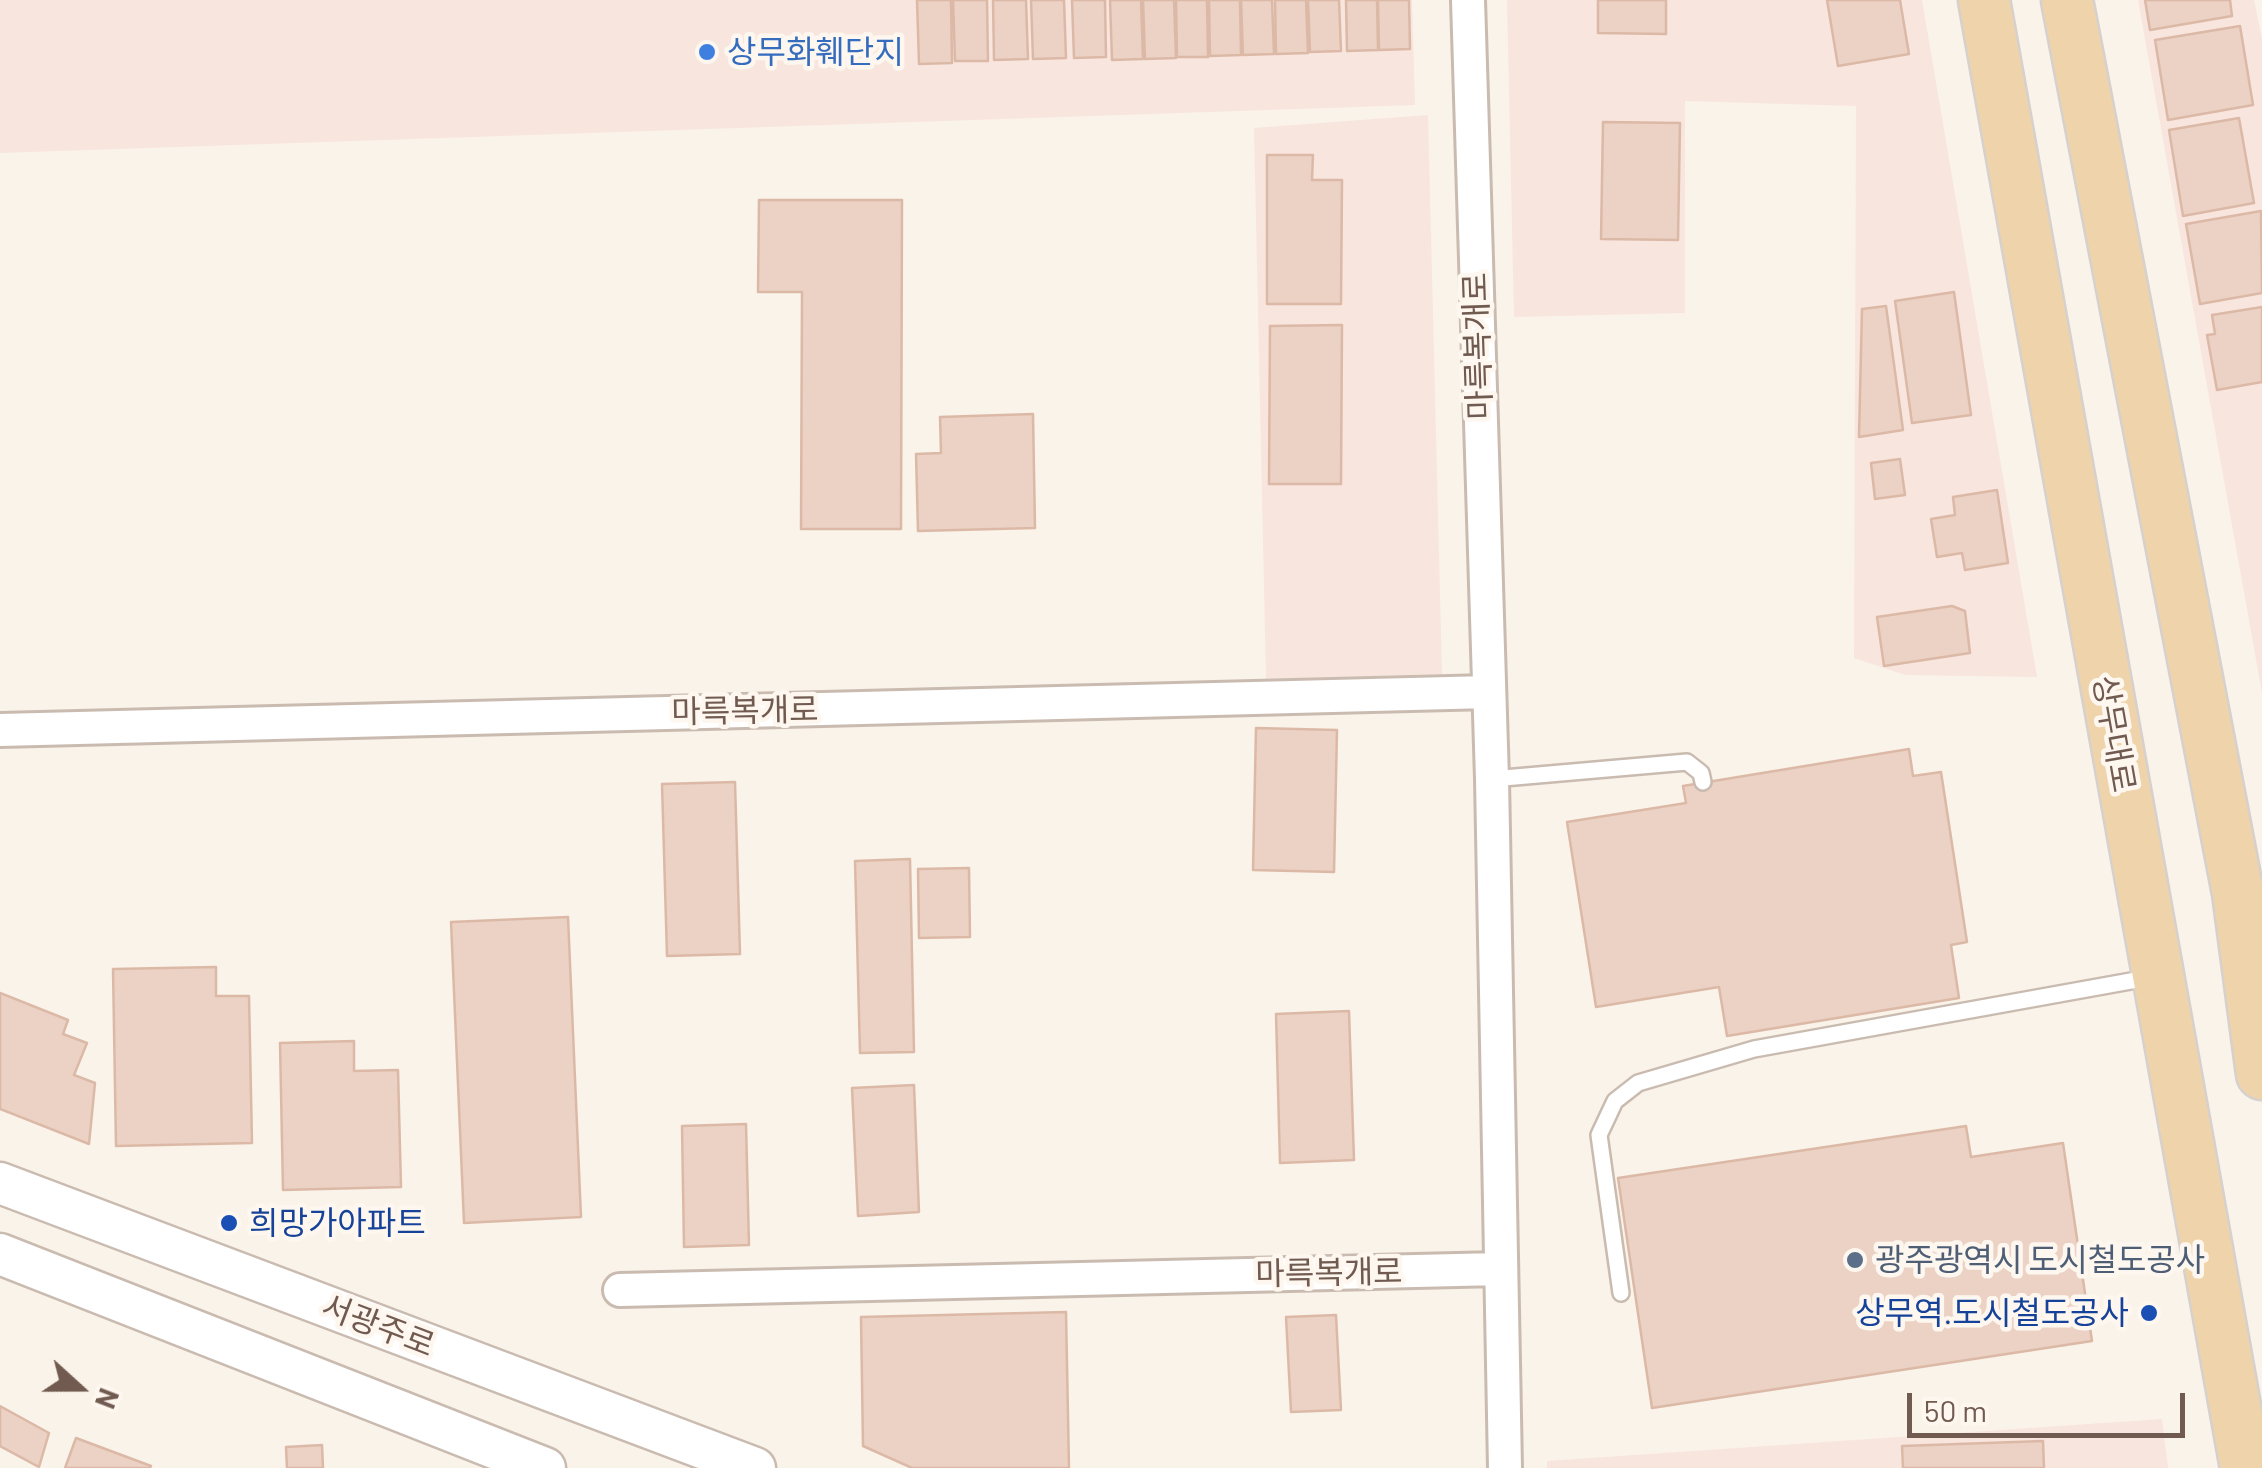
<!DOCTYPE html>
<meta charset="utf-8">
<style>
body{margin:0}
#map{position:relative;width:2262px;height:1468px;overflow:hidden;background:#faf3e9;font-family:Barlow,sans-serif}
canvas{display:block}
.north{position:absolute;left:30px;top:1338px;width:100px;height:100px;-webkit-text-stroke:8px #fdf7ef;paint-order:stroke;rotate:111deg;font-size:28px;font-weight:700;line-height:40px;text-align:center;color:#715a50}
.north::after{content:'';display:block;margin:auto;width:35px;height:45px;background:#715a50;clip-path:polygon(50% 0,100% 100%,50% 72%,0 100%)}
.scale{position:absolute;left:1907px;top:1393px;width:278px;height:45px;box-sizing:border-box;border:5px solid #715a50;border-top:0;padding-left:12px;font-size:30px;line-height:35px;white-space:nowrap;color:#715a50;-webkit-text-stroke:8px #fdf7ef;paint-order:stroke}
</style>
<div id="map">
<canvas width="2262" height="1468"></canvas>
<div class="north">N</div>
<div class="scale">50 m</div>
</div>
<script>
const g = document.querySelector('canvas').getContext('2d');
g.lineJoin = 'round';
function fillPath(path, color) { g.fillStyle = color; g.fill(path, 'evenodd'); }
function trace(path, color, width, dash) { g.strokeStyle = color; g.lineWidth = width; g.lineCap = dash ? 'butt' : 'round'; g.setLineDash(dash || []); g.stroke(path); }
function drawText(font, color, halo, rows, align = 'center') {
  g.font = font + ' Barlow,"Noto Sans KR",sans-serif'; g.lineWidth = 9; g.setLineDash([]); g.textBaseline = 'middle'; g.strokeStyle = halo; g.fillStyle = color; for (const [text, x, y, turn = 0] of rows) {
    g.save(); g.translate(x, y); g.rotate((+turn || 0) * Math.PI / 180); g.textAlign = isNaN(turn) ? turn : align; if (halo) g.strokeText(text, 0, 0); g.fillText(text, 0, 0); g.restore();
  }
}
fillPath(new Path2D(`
 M0 0H1412L1415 105 0 153Z
 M1507 0H1922L2037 677 1905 675 1854 658 1856 106 1685 101V313L1514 317Z
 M2138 0H2254L2262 39V693Z
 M1428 115 1442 674 1266 679 1254 128Z
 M2162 1419 2168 1468H1547V1461Z`), '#f8e5de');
const building = new Path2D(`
 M917 0H951L952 63 919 64Z
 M953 0H987L988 61H955Z
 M993 0H1026L1028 59 994 60Z
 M1031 0H1064L1066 58 1033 59Z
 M1072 0H1105L1106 57 1074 58Z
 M1110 0H1141L1143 59 1112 60Z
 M1143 0H1174L1176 58 1145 59Z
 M1176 0H1207L1208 57H1177Z
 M1209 0H1240L1241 55 1210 56Z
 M1241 0H1272L1274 54 1243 55Z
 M1275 0H1306L1308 53 1276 54Z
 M1308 0H1339L1341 51 1310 52Z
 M1346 0H1377L1378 50 1347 51Z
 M1378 0H1409L1410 49 1379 50Z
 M1598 0H1666V34L1598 33Z
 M1827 0H1900L1909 54 1838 66Z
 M2145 0H2230L2232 16 2150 30Z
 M2240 26 2253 105 2168 120 2155 40Z
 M2239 118 2254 203 2183 216 2169 130Z
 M1603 122 1680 123 1678 240 1601 239Z
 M1267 155H1313L1312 180H1342L1341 304H1267Z
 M759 200H902L901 529H801L802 292H758Z
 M2261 211 2262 293 2200 304 2186 224Z
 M1954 292 1971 415 1912 423 1895 301Z
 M1886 306 1903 430 1859 437 1862 309Z
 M2262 307V382L2217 390 2207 335 2215 334 2212 315Z
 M1342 325 1341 484H1269L1270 326Z
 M1033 414 1035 528 918 531 916 454 941 453 940 417Z
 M1900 459 1905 495 1875 499 1871 463Z
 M1997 490 2008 563 1965 570 1962 553 1937 557 1931 519 1955 515 1953 497Z
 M1952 606 1965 611 1970 653 1884 666 1877 617Z
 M1256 728 1337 730 1334 872 1253 870Z
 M1909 749 1913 776 1941 772 1967 942 1951 945 1959 998 1727 1036 1719 987 1596 1007 1567 822 1686 803 1683 786Z
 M735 782 740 954 667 956 662 784Z
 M910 859 914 1052 860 1053 855 861Z
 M969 868 970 937 919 938 918 869Z
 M568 917 581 1217 464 1223 451 922Z
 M216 967V996H249L252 1143 116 1146 113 969Z
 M0 993 68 1020 63 1034 87 1043 74 1075 95 1083 89 1144 0 1109Z
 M1349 1011 1354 1160 1280 1163 1276 1014Z
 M354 1041V1071L398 1070 401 1187 283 1190 280 1043Z
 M914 1085 919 1212 858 1216 852 1088Z
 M746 1124 749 1245 684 1247 682 1126Z
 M1966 1126 1971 1157 2063 1143 2092 1341 1652 1408 1618 1178Z
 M1066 1312 1069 1468H912L863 1446 861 1317Z
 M1336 1315 1341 1410 1291 1412 1286 1317Z
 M0 1406 49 1433 39 1467 0 1446Z
 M76 1438 151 1466 150 1468H65Z
 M2043 1441 2044 1468H1903L1902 1446Z
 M322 1445 323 1468H287L286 1447Z`);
fillPath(building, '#ebd2c4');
trace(building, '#dcb9a7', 2.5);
const service = new Path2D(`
 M1492 779 1687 762 1701 773 1703 782
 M1621 1293 1599 1135 1615 1101 1638 1083 1754 1049 2153 977`);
const minor = new Path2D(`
 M1468 0 1492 779 1505 1468
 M0 730 1489 692
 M620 1290 1499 1269`);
const tertiary = new Path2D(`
 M0 1183 755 1468
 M0 1254 545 1468`);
const primary = new Path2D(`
 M1984 0 2246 1468
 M2067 0 2238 893 2262 1074`);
trace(service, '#cabbb0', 20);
trace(minor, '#cabbb0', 38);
trace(tertiary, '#cabbb0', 45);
trace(primary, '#d7d1ce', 55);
trace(service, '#fff', 15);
trace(minor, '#fff', 32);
trace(tertiary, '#fff', 40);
trace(primary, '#efd3aa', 50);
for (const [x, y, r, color] of [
 [707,52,10,"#3f7fe0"],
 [229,1223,10,"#1a4fb4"],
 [1855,1260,10,"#5c6f8a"],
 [2149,1313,10,"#1a4fb4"]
]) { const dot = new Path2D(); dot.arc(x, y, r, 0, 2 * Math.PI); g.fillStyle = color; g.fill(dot); trace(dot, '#fdf7ef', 4); }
drawText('32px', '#366cbe', '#fdf7ef', [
 ["상무화훼단지",727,52]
], 'left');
drawText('32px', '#715a50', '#fdf7ef', [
 ["마륵복개로",1478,346,-92],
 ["마륵복개로",745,711,-1],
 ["상무대로",2114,734,80],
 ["마륵복개로",1329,1273,-1],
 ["서광주로",378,1326,21]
]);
drawText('32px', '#164399', '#fdf7ef', [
 ["희망가아파트",249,1223],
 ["상무역.도시철도공사",2129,1313,"right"]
], 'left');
drawText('32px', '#4e5e75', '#fdf7ef', [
 ["광주광역시 도시철도공사",1875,1260]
], 'left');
</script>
